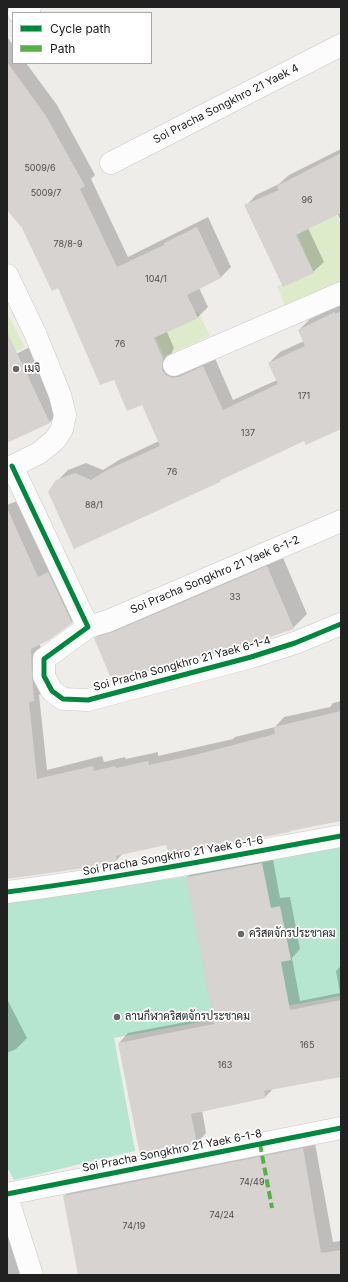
<!DOCTYPE html>
<meta charset="utf-8">
<style>
body{margin:0}
#map{position:relative;width:348px;height:1282px;overflow:hidden;background:#efedea;font-family:Inter,sans-serif}
canvas{display:block}
.frame{position:absolute;inset:0;border:8px solid #212121;pointer-events:none}
.legend{position:absolute;left:12px;top:12px;width:140px;height:52px;box-sizing:border-box;background:#fff;border:1px solid #a6a6a6;margin:0;padding:5px 7px;list-style:none;font-size:12px;color:#212121}
.legend li{display:flex;align-items:center;gap:8px;height:20px}
.legend b{width:20px;border:1px solid #a6a6a6}
</style>
<div id="map">
<canvas width="348" height="1282"></canvas>
<div class="frame"></div>
<ul class="legend">
<li><b style="height:5px;background:#00873e"></b>Cycle path</li>
<li><b style="height:5px;background:#55b145"></b>Path</li>
</ul>
</div>
<script>
const g = document.querySelector('canvas').getContext('2d');
g.lineJoin = 'round';
function fillPath(path, color) { g.fillStyle = color; g.fill(path, 'evenodd'); }
function trace(path, color, width, dash) { g.strokeStyle = color; g.lineWidth = width; g.lineCap = dash ? 'butt' : 'round'; g.setLineDash(dash || []); g.stroke(path); }
function drawText(font, color, halo, rows, align = 'center') {
  g.font = font + ' Inter,Sarabun,sans-serif'; g.lineWidth = 3.5; g.setLineDash([]); g.textBaseline = 'middle'; g.strokeStyle = halo; g.fillStyle = color; for (const [text, x, y, turn = 0] of rows) {
    g.save(); g.translate(x, y); g.rotate((+turn || 0) * Math.PI / 180); g.textAlign = isNaN(turn) ? turn : align; if (halo) g.strokeText(text, 0, 0); g.fillText(text, 0, 0); g.restore();
  }
}
fillPath(new Path2D(`
 M337 215 341 224V282L286 308 277 286 313 273 298 234Z
 M198 311 210 336 164 356 153 331Z
 M7 313 25 347 7 356Z`), '#ddebca');
fillPath(new Path2D(`
 M341 846V996L114 1038 135 1151 14 1180 7 1167V900L177 878Z`), '#b6e5d0');
fillPath(new Path2D(`
 M7 37 13 45V63H26L57 105 95 175 91 179 128 257 208 217 231 267 220 278 199 288 208 307 197 318 167 332 174 348 172 352 173 359 214 356 233 400 277 380 269 363 280 352 304 341 299 330 310 319 341 304V427L305 440 223 477 219 482 57 481 68 470 86 463 103 470 119 460 159 441 142 403 114 378 23 228 7 209Z
 M341 149V221L337 213 308 228 324 262 313 272 246 206 256 195 279 184 289 175Z
 M32 346 62 409 50 422 7 442V347L12 356Z
 M17 501 48 568 58 563 81 612 72 622 40 643 44 691 39 695 47 770 102 756 104 762 125 757 126 759 158 752V756L233 739 235 737 275 727 284 717 330 707 333 703 341 701V820L167 844 123 853 117 860 93 865 92 866 7 878V505Z
 M281 553 307 614 293 628 95 638 109 625Z
 M272 854 280 898 290 897 300 949 292 958 300 1001 340 993 336 971 341 966V1076L274 1088 265 1097 202 1110 206 1133 197 1143 119 1043 128 1033 213 1017 187 877 197 867Z
 M7 999 27 1038 16 1049 7 1053Z
 M314 1138 333 1242 341 1241V1275H79L64 1196 76 1184Z
 M7 1224 27 1275H7Z`), '#0003');
fillPath(new Path2D(`
 M7 62 46 116 85 186 80 189 117 267 164 245V243L197 227 221 278 187 295 198 318 154 338 163 359 162 364V370L166 375 172 378 179 377 203 366 223 410 278 384 268 363 305 346 298 330 335 312V314L341 311V429L306 445 304 441 219 481 220 482 74 549 48 492 56 480 75 473 91 480 107 470 160 446 142 405 127 411 114 380 100 385 58 288 52 291 22 228 7 210Z
 M341 153V213L296 235 314 273 283 287 244 205 279 190 277 186Z
 M7 332 50 423 7 443Z
 M7 508 38 577 48 572 72 623 49 640 31 649 32 676 34 701 29 702 37 779 93 766 94 771 115 766 116 768 148 761 149 765 195 755 275 734 274 727 341 711V821L290 831V832L169 855 166 845 116 856 117 861 92 866V867L7 879Z
 M267 566 294 629 239 647 112 681 94 638 113 632Z
 M262 863 271 908 280 906 291 960 281 962 290 1010 341 1000V1077L264 1091 266 1098 191 1114 197 1144 140 1155 118 1043 214 1024 186 877Z
 M303 1148 321 1253 341 1250V1275H78L63 1196Z`), '#d6d3d1');
const street = new Path2D(`
 M19 13 30 7
 M111 163 341 45
 M7 275 35 333 60 395 65 415 62 429 55 440 39 453 7 469
 M174 365 341 293
 M12 466 88 627 44 659V676L52 691 63 699 88 700 251 657 295 643 341 624
 M88 627 108 621 341 521
 M7 892C119 878 230 856 341 836
 M7 1194 341 1128
 M7 1197 32 1275`);
trace(street, '#c8c7c6', 23);
trace(street, '#fdfcfc', 22);
trace(new Path2D(`
 M260 1144 272 1208`), '#55b145', 4, [8, 4]);
trace(new Path2D(`
 M12 466 88 627 44 659V676L52 691 63 699 88 700 251 657 295 643 341 624
 M7 892C119 878 230 856 341 836
 M7 1194 341 1128`), '#00873e', 5);
for (const [x, y, r, color] of [
 [16,369,4,"#696867"],
 [241,934,4,"#696867"],
 [117,1017,4,"#696867"]
]) { const dot = new Path2D(); dot.arc(x, y, r, 0, 2 * Math.PI); g.fillStyle = color; g.fill(dot); trace(dot, '#fff', 1.5); }
drawText('9px', '#4e4e4d', null, [
 ["5009/6",40,168],
 ["5009/7",46,193],
 ["96",307,200],
 ["78/8-9",68,244],
 ["104/1",156,279],
 ["76",120,344],
 ["171",304,396],
 ["137",248,433],
 ["76",172,472],
 ["88/1",94,505],
 ["33",235,597],
 ["165",307,1045],
 ["163",225,1065],
 ["74/49",252,1182],
 ["74/24",222,1215],
 ["74/19",134,1226]
]);
drawText('11px', '#212121', '#fff', [
 ["Soi Pracha Songkhro 21 Yaek 4",226,104,-27],
 ["Soi Pracha Songkhro 21 Yaek 6-1-2",215,575,-23],
 ["Soi Pracha Songkhro 21 Yaek 6-1-4",182,664,-15],
 ["Soi Pracha Songkhro 21 Yaek 6-1-6",173,856,-10],
 ["Soi Pracha Songkhro 21 Yaek 6-1-8",172,1151,-11]
]);
drawText('11px', '#212121', '#fff', [
 ["เมจิ",24,369],
 ["คริสตจักรประชาคม",249,934],
 ["ลานกีฬาคริสตจักรประชาคม",125,1017]
], 'left');
</script>
